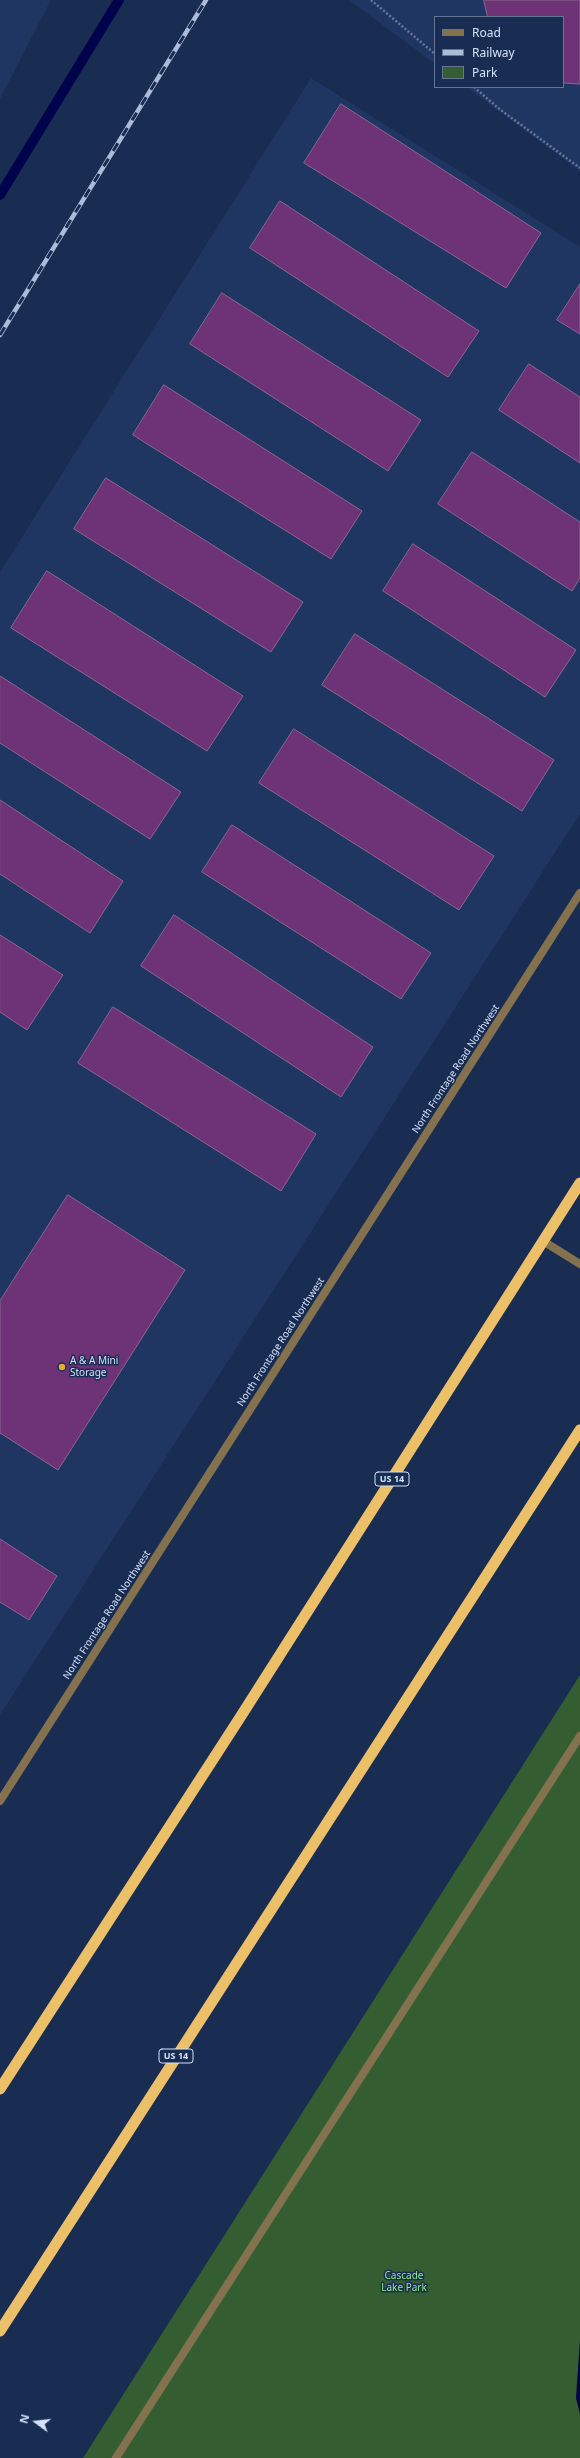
<!DOCTYPE html>
<style>
body{margin:0}
#map{position:relative;width:580px;height:2458px;overflow:hidden;background:#192c52;font-family:"Noto Sans",sans-serif}
canvas{display:block}
.legend{position:absolute;left:434px;top:16px;width:130px;height:72px;box-sizing:border-box;background:#192c52;border:1px solid #647596;margin:0;padding:5px 7px;list-style:none;font-size:12px;color:#d5e2fb}
.legend li{display:flex;align-items:center;gap:8px;height:20px}
.legend b{width:20px;border:1px solid #647596}
.north{position:absolute;left:16px;top:2402px;width:40px;height:40px;-webkit-text-stroke:3px #192c52;paint-order:stroke;rotate:285deg;font-size:11px;font-weight:700;line-height:16px;text-align:center;color:#d5e2fb}
.north::after{content:'';display:block;margin:auto;width:14px;height:18px;background:#d5e2fb;clip-path:polygon(50% 0,100% 100%,50% 72%,0 100%)}
</style>
<div id="map">
<canvas width="580" height="2458"></canvas>
<ul class="legend">
<li><b style="height:5px;background:#84714d"></b>Road</li>
<li><b style="height:5px;background:#acbbd7"></b>Railway</li>
<li><b style="height:11px;background:#345d32"></b>Park</li>
</ul>
<div class="north">N</div>
</div>
<script>
const g = document.querySelector('canvas').getContext('2d');
g.lineJoin = 'round';
function fillPath(path, color) { g.fillStyle = color; g.fill(path, 'evenodd'); }
function trace(path, color, width, dash) { g.strokeStyle = color; g.lineWidth = width; g.lineCap = dash ? 'butt' : 'round'; g.setLineDash(dash || []); g.stroke(path); }
function drawText(font, color, halo, rows, align = 'center') {
  g.font = font + ' "Noto Sans",sans-serif'; g.lineWidth = 3; g.setLineDash([]); g.textBaseline = 'middle'; g.strokeStyle = halo; g.fillStyle = color; for (const [text, x, y, turn = 0] of rows) {
    g.save(); g.translate(x, y); g.rotate((+turn || 0) * Math.PI / 180); g.textAlign = isNaN(turn) ? turn : align; if (halo) g.strokeText(text, 0, 0); g.fillText(text, 0, 0); g.restore();
  }
}
fillPath(new Path2D(`
 M0 0H51L0 99Z
 M349 0H580V171L466 87H563V17H435V64Z
 M311 78 580 247V814L0 1715V572Z`), '#1f3562');
fillPath(new Path2D(`
 M580 1675V2458H83Z`), '#345d32');
fillPath(new Path2D(`
 M580 2340V2414L576 2398Z`), '#00034b');
trace(new Path2D(`
 M0 195 119 0`), '#00034b', 10);
const building = new Path2D(`
 M484 0H580V84L563 83V17H488Z
 M341 104 541 233 506 288 304 163Z
 M280 201 479 331 448 377 250 248Z
 M580 284V334L557 320Z
 M222 293 421 420 388 471 190 344Z
 M529 364 580 397V463L499 410Z
 M164 385 362 511 331 559 133 435Z
 M472 452 580 522V578L572 591 438 504Z
 M106 478 303 602 271 652 74 529Z
 M413 544 576 650 545 697 383 591Z
 M47 571 243 696 207 751 11 628Z
 M355 634 554 760 522 811 322 685Z
 M0 676 181 792 150 839 0 743Z
 M294 729 494 856 459 910 259 783Z
 M0 800 123 881 90 933 0 874Z
 M232 825 431 953 401 999 202 872Z
 M174 915 373 1047 341 1097 141 966Z
 M0 935 63 975 27 1030 0 1012Z
 M113 1007 316 1134 281 1191 78 1063Z
 M68 1195 185 1270 58 1470 0 1433V1301Z
 M0 1539 57 1576 29 1620 0 1602Z`);
fillPath(building, '#6e3276');
trace(building, '#8b678f', 1);
trace(new Path2D(`
 M371 0 435 54
 M474 87 498 108 580 168`), '#677798', 2.5, [2, 2]);
trace(new Path2D(`
 M543 1241 580 1264
 M116 2458 580 1736`), '#84714d', 8);
trace(new Path2D(`
 M0 1801 580 893`), '#84714d', 8);
trace(new Path2D(`
 M0 2089 241 1716 580 1183
 M0 2331 580 1430`), '#ecc069', 11);
const rail = new Path2D(`
 M0 335 206 0`);
trace(rail, '#acbbd7', 4.5);
trace(rail, '#192c52', 3, [9]);
for (const [x, y, r, color] of [
 [62,1367,4,"#e4ae35"]
]) { const dot = new Path2D(); dot.arc(x, y, r, 0, 2 * Math.PI); g.fillStyle = color; g.fill(dot); trace(dot, '#192c52', 1.5); }
for (const [x, y, w] of [
 [392,1479,34],
 [176,2056,34]
]) { const box = new Path2D(); box.roundRect(x - w / 2, y - 7, w, 14, 3); g.fillStyle = '#192c52'; g.fill(box); trace(box, '#d5e2fb', 1); }
drawText('bold 9px', '#d5e2fb', null, [
 ["US 14",392,1479],
 ["US 14",176,2056]
]);
drawText('10px', '#d5e2fb', '#192c52', [
 ["North Frontage Road Northwest",456,1069,-57],
 ["North Frontage Road Northwest",281,1342,-57],
 ["North Frontage Road Northwest",107,1615,-57]
]);
drawText('10px', '#d5e2fb', '#192c52', [
 ["A & A Mini",70,1361],
 ["Storage",70,1373]
], 'left');
drawText('10px', '#92ed8c', '#192c52', [
 ["Cascade",404,2276],
 ["Lake Park",404,2288]
]);
</script>
